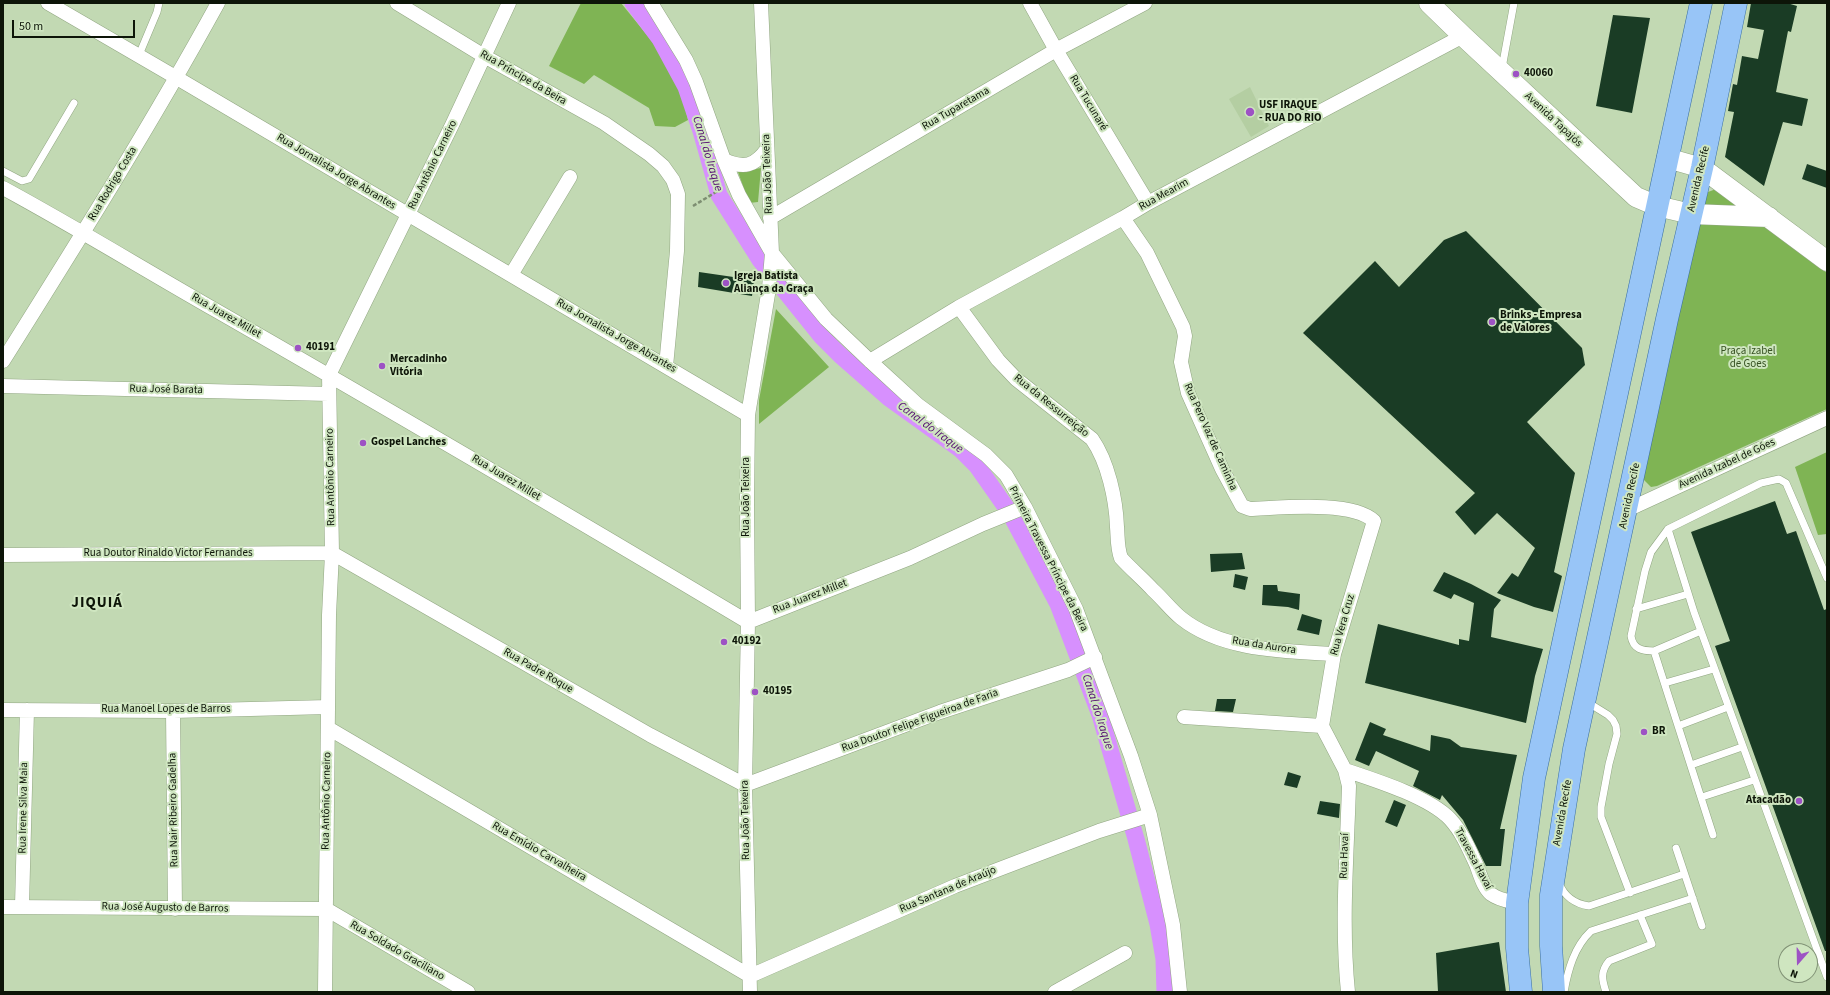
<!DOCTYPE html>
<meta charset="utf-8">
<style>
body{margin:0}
#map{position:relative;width:1830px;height:995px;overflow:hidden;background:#c2d9b3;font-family:"Source Sans 3",sans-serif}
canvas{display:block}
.frame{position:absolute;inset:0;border:4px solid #0d1508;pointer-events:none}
.north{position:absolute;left:1778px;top:943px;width:40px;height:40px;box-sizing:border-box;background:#cfe6c0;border:1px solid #819276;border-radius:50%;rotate:200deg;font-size:11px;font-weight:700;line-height:16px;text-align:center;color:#0d1508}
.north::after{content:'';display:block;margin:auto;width:14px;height:18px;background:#9d52c4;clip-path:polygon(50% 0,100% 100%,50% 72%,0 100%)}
.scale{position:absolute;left:12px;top:20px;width:123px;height:18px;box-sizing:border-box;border:2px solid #0d1508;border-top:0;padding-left:5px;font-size:12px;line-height:14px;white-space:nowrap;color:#0d1508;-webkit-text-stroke:3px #cfe6c0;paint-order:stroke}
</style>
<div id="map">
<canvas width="1830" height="995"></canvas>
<div class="frame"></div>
<div class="north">N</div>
<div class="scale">50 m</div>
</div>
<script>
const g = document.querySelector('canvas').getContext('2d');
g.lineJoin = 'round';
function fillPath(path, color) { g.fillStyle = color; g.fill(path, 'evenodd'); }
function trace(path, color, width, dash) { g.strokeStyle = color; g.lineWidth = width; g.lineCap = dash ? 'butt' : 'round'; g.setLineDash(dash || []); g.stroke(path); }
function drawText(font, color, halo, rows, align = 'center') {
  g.font = font + ' "Source Sans 3",sans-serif'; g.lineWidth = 4; g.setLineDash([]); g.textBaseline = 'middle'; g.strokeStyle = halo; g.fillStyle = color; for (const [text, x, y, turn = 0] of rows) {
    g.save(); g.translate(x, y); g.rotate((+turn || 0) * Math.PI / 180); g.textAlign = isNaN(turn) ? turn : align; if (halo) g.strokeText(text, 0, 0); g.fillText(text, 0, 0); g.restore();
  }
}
fillPath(new Path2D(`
 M1250 87 1269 126 1251 137 1229 99Z`), '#b4cea2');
fillPath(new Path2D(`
 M581 3H621L660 51 681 88 688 120 675 127 655 126 649 108 594 75 584 84 549 66Z
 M761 168 758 202 749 203 738 172Z
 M1716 189 1827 273V409L1657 486 1651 487 1643 479 1697 226 1708 192Z
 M776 309 829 367 759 424V400Z
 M1827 452V534L1818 535 1795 467Z`), '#7fb454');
trace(new Path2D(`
 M633 3 660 39 686 87 701 131 719 195 760 260 821 336 840 355 889 398 960 449 977 466 1010 513 1058 604 1100 715 1136 839 1158 924 1164 959 1165 992`), '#d790fe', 17);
fillPath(new Path2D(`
 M1751 3H1787L1797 6 1791 32 1788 31 1776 92 1808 99 1802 126 1783 122 1764 186 1725 157 1734 112 1728 111 1733 84 1737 85 1742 56 1758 59 1764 30 1747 27Z
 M1613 15 1650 18 1632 113 1596 106Z
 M1807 164 1827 171V188L1802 179Z
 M1466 231 1582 348 1585 365 1527 422 1575 473 1554 572 1562 576 1553 612 1534 607 1497 593 1512 573 1518 577 1535 548 1497 513 1475 535 1455 512 1475 493 1303 333 1375 261 1399 287 1444 240Z
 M699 272 754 280 752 296 698 287Z
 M1775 501 1787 534 1796 531 1824 610 1827 609V951H1825L1715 646 1730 641 1691 532Z
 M1242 553 1245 569 1211 572 1210 554Z
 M1444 572 1471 584 1501 600 1494 609 1491 637 1543 649 1535 676 1526 723 1365 683 1378 624 1459 645V639L1469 641 1474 603 1454 594 1451 599 1433 591Z
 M1235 574 1248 577 1245 590 1233 587Z
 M1263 585H1277L1278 591 1300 594 1299 610 1288 607 1262 605Z
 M1302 614 1322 620 1319 635 1297 630Z
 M1217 699H1236L1233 712 1215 711Z
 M1370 722 1386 729 1383 735 1430 751 1431 735 1450 739 1461 747 1517 755 1500 829H1505L1501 866H1486L1463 820 1442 795 1440 800 1413 786 1419 771 1376 751 1369 766 1355 760Z
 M1288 772 1301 776 1297 788 1284 785Z
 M1394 800 1406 805 1397 827 1385 822Z
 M1320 801 1340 804 1339 818 1317 814Z
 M1499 942 1506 992H1438L1436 953Z`), '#1a3c25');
const lane = new Path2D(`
 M139 55 157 12 159 3
 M1502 68 1514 3
 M3 171 22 181 29 179 74 103
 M1668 529 1761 483 1779 479 1786 483 1789 490 1827 578
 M1636 609 1688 594
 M1654 651 1701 631
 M1665 683 1714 669
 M1587 702 1608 715 1613 720 1616 726 1617 734 1609 764 1601 807V817L1630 893
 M1678 726 1728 707
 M1691 765 1742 747
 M1702 797 1754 780
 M1713 835 1654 651C1642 651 1633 649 1631 636L1645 571 1651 552 1668 529 1694 612 1827 977
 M1676 848 1702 926
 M1559 883C1564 896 1575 904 1589 906L1684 874
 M1564 992C1568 970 1574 947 1591 931L1693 898
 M1606 992C1602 980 1600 972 1609 961L1652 944 1640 915`);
const street = new Path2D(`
 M48 3 177 78 748 415
 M397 3 484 56 604 123 649 154 663 166 673 180 678 194 677 251 666 366
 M651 3 686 60 696 82 724 160 739 195 772 253 826 319 870 361 918 405 986 455 1006 475 1025 507 1076 609 1131 756 1150 815 1173 925 1180 992
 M1030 3 1056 50 1148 203
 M724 160C744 169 755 166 767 149
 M3 188C75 227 145 270 217 311 395 413 572 517 748 622L910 558 983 524 1025 507
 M770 218 1056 50 1145 3
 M1123 218 1147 253 1183 327 1185 336 1181 362 1188 393 1222 469 1242 506 1250 509C1279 508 1352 500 1374 521L1334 654 1322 726
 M511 275 570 177
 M959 307 998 360 1016 379 1092 439C1108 462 1116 499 1117 527 1118 538 1117 547 1121 558 1131 569 1143 579 1153 590 1163 599 1171 610 1181 618 1222 651 1284 651 1334 654
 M3 361C77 243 151 125 218 3
 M870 361 959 307 1123 218 1148 203 1463 36
 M3 386 329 394
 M1627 510 1827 418
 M3 555 332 553 650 735 745 785 940 712 1068 670 1095 657
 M3 710 173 711 328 707
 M173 711 175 909
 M1184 717 1322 726
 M1322 726 1345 770 1349 786C1347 855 1341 923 1348 992
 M328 728 750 976 955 886 1099 831 1150 815
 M1345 770C1375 780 1429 797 1450 819 1462 832 1469 849 1476 864 1480 874 1483 887 1491 894 1499 900 1508 901 1517 903
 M22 906 27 710
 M3 907 326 909 468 992
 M325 992 329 615 332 553 329 375 452 125 509 3
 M750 992 745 785 748 622 747 502 748 415 769 288 772 253 761 3
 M1055 992 1125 953`);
const secondary = new Path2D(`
 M1429 3 1463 36 1636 197 1657 206 1691 214 1769 217
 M1667 158 1702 168 1827 261`);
const primary = new Path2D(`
 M1521 992 1517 948V903L1534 778 1701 3
 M1554 992 1551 946V895L1574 749 1667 319 1702 168 1736 3`);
trace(lane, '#91a682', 8);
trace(street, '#91a682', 15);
trace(secondary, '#91a682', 21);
trace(primary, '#3b6fa0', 23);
trace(new Path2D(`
 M693 206 721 189`), '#7d8e72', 2.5, [4, 2]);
trace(lane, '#fff', 7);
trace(street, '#fff', 14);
trace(secondary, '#fff', 20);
trace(primary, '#98c5f7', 22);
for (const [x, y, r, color] of [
 [1516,74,4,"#9d52c4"],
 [1250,112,5,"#9d52c4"],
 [726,283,4,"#9d52c4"],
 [1492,322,4,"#9d52c4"],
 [298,348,4,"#9d52c4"],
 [382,366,4,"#9d52c4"],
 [363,443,4,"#9d52c4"],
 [724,642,4,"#9d52c4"],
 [755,692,4,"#9d52c4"],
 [1644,732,4,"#9d52c4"],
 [1799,801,4,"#9d52c4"]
]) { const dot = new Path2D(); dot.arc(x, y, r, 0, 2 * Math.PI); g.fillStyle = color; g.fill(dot); trace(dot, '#cfe6c0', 1.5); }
drawText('bold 11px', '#0d1508', '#cfe6c0', [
 ["40060",1524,74],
 ["USF IRAQUE",1259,106],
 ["- RUA DO RIO",1259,119],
 ["Igreja Batista",734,277],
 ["Aliança da Graça",734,290],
 ["Brinks - Empresa",1500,316],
 ["de Valores",1500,329],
 ["40191",306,348],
 ["Mercadinho",390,360],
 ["Vitória",390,373],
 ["Gospel Lanches",371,443],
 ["40192",732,642],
 ["40195",763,692],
 ["BR",1652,732],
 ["Atacadão",1791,801,"right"]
], 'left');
drawText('11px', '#0d1508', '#cfe6c0', [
 ["Rua Príncipe da Beira",523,78,30],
 ["Rua Tucunaré",1088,103,59],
 ["Rua Tuparetama",956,109,-30],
 ["Avenida Tapajós",1553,120,43],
 ["Rua Antônio Carneiro",433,165,-64],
 ["Rua Jornalista Jorge Abrantes",336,172,31],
 ["Rua João Teixeira",768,174,-92],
 ["Avenida Recife",1699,179,-77],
 ["Rua Rodrigo Costa",113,184,-59],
 ["Rua Mearim",1164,195,-29],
 ["Rua Juarez Millet",226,316,30],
 ["Rua Jornalista Jorge Abrantes",616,336,30],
 ["Rua José Barata",166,390,1],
 ["Rua da Ressurreição",1051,406,39],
 ["Rua Pero Vaz de Caminha",1210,437,66],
 ["Avenida Izabel de Góes",1727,464,-25],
 ["Rua Antônio Carneiro",331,477,-91],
 ["Rua Juarez Millet",506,478,31],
 ["Avenida Recife",1630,496,-78],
 ["Rua João Teixeira",747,497,-90],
 ["Rua Doutor Rinaldo Victor Fernandes",168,554],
 ["Primeira Travessa Príncipe da Beira",1048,559,63],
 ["Rua Juarez Millet",810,597,-21],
 ["Rua Vera Cruz",1343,625,-74],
 ["Rua da Aurora",1264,646,9],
 ["Rua Padre Roque",538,671,30],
 ["Rua Manoel Lopes de Barros",166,710],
 ["Rua Doutor Felipe Figueiroa de Faria",920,721,-20],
 ["Rua Antônio Carneiro",327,801,-89],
 ["Rua Irene Silva Maia",24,808,-89],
 ["Rua Nair Ribeiro Gadelha",174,810,-91],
 ["Avenida Recife",1563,813,-80],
 ["Rua João Teixeira",746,820,-91],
 ["Rua Emídio Carvalheira",539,852,30],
 ["Rua Havaí",1345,856,-88],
 ["Travessa Havaí",1473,859,62],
 ["Rua Santana de Araújo",948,890,-23],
 ["Rua José Augusto de Barros",165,908,1],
 ["Rua Soldado Graciliano",397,951,30]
]);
drawText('11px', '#375122', '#cfe6c0', [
 ["Praça Izabel",1748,352],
 ["de Goes",1748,365]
]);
drawText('italic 12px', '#530b70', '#cfe6c0', [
 ["Canal do Iraque",707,154,73],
 ["Canal do Iraque",930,428,36],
 ["Canal do Iraque",1097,712,72]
]);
g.letterSpacing = '1px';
drawText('bold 15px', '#0d1508', '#cfe6c0', [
 ["JIQUIÁ",97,604]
]);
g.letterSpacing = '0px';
</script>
